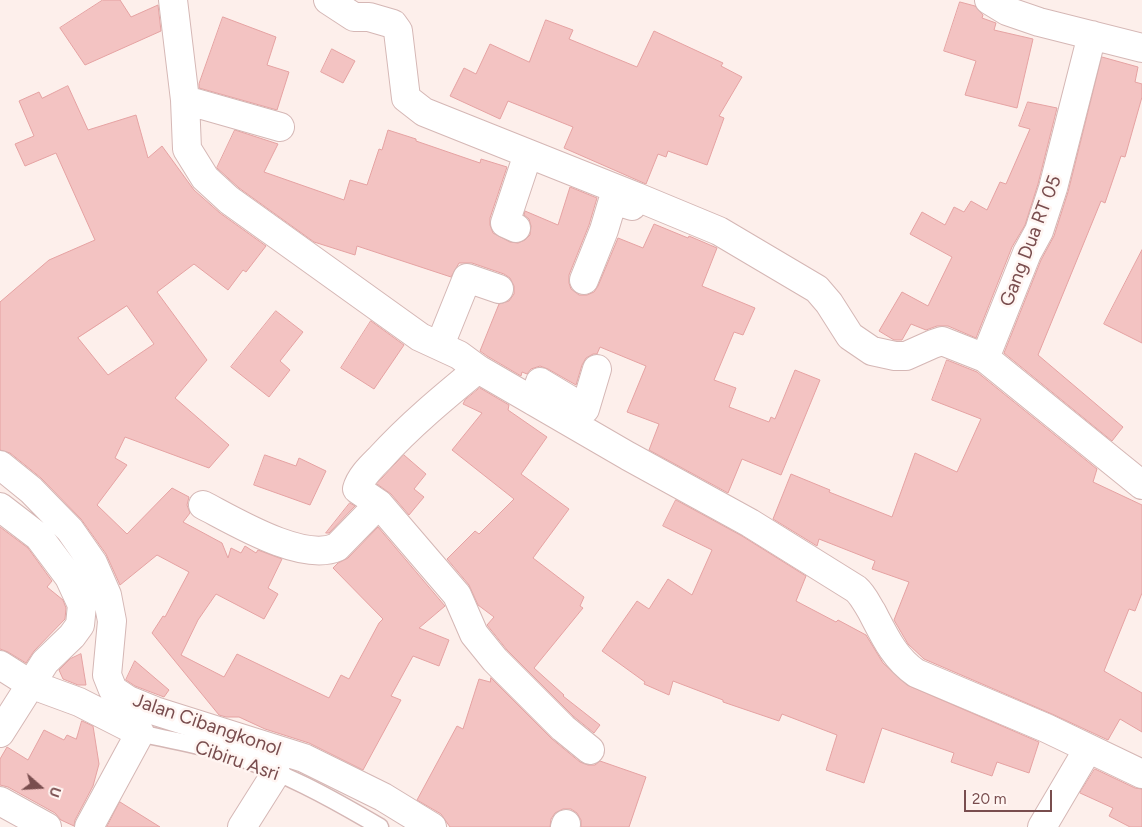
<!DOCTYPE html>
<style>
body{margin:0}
#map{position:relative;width:1142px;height:827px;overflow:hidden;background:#fdefeb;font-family:Figtree,sans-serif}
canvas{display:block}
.north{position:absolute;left:15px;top:762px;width:50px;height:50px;-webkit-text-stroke:4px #fff5f2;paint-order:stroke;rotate:109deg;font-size:14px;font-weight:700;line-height:20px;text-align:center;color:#794d4e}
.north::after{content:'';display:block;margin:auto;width:18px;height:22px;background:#794d4e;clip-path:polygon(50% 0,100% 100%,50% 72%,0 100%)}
.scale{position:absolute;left:964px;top:790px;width:88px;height:22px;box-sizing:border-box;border:2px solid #794d4e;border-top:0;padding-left:6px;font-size:15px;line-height:18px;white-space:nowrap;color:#794d4e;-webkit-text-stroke:4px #fff5f2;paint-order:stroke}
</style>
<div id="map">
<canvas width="1142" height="827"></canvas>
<div class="north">U</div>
<div class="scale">20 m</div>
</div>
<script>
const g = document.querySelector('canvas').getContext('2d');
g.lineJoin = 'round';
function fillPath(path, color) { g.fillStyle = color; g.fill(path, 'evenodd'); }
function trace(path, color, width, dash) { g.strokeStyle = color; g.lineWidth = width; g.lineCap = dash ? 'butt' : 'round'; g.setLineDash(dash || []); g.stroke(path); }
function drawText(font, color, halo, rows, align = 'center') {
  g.font = font + ' Figtree,sans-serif'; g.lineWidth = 5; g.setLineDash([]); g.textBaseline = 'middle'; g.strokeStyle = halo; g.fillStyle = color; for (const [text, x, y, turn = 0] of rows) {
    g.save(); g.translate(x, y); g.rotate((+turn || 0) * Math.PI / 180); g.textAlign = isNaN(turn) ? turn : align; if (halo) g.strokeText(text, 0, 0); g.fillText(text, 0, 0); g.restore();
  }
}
const building = new Path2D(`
 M103 0H120L131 17 158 5 161 31 85 65 60 28Z
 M960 2 975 6 983 15 982 18 996 23 994 30 1033 39 1017 108 965 95 976 61 944 51Z
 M223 17 276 37 267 65 289 72 277 110 199 88V84Z
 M546 20 573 30 569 39 637 67 654 31 723 63 721 66 742 77 719 116 724 118 707 165 668 151 666 157 658 154 646 184 564 148 573 127 508 101 500 119 450 96 464 68 476 74 490 44 529 62Z
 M332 49 355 61 343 83 321 72Z
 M1102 57 1138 67 1135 82 1142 84V97L1125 157 1121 156 1105 203 1101 201 1038 355 1123 427 1112 441 1004 353 1041 260 1054 236 1068 192Z
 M68 86 88 130 136 115 148 158 162 146 194 190 220 213 266 246 246 272 243 270 228 290 194 264 157 292 207 360 175 398 229 445 209 468 125 437 115 458 127 465 97 505 127 534 172 488 189 497 187 505 190 513 183 522 222 543 228 558 231 548 241 553 245 546 256 553 258 550 282 559 268 588 278 594 264 619 216 594 198 620 181 655 224 677 237 654 329 698 341 675 349 679 379 623 383 619 333 568 338 563 348 558 378 527 445 606 419 628 449 640 439 666 413 656 391 696 401 700 363 770 309 743 265 729 239 717H226L219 715 152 633 163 616 165 617 189 572 157 555 120 585 106 554 81 519 41 478 10 453 0 450V302L49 260 95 240 56 153 25 166 15 144 34 136 19 101 39 92 42 98ZM127 306 154 344 108 375 78 338Z
 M1028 102 1057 108 1038 184 1025 225 1012 247 976 338 948 326H937L926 330 911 324 902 340H894L879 331 902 292 928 306 952 257 910 234 922 212 945 225 954 207 964 212 971 201 987 210 1000 182 1006 184 1030 129 1019 126Z
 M235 130 278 144 264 172 344 200 350 180 367 185 379 149 382 150 388 130 416 139V141L480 163 481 159 507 167 490 218V225L493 233 510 242 518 243 525 240 530 235 531 226 529 219 524 215 525 211 558 225 570 187 597 198 589 225 569 275V283L571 289 579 295H587L594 292 598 286 618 238 643 248 654 224 688 238 689 236 717 248 702 286 755 308 743 335 734 332 714 380 736 388 729 407 769 422 771 417 775 419 795 370 820 380 781 475 742 459 728 493 649 450 659 424 627 412 646 366 600 347 597 354H593L586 358 582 365 576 385 548 369 540 366 531 369 527 374 522 372 521 376 487 356 480 351 499 304 509 301 514 294V286L510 278 504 274 472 263H459L451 277 357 246 355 255 314 242 239 188 217 168Z
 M1142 250V343L1104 324Z
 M276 311 303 332 280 361 290 370 269 397 231 367Z
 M371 321 404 345 374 389 341 368Z
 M947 360 977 372 1097 469 1093 482 1142 505V593L1135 611 1129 609 1104 671 1142 693V732L1120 719 1108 740 1052 714 924 659 908 644 894 620 909 582 872 569 875 561 819 539 817 546 773 519 791 474 830 490 829 492 892 517 915 453 957 472 981 419 932 400Z
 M480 388 509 405 508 410 547 437 521 474 569 509 533 558 584 597 580 606 583 608 534 668 564 695 563 696 600 725 594 733 573 716 507 650 487 625 494 617 478 605 469 585 447 559 475 531 479 534 514 499 452 450 482 413 463 404 465 400Z
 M265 455 296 466 299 458 326 471 310 505 254 485Z
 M404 455 426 474 414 489 424 497 409 515 391 494 377 484Z
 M676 500 742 536 806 576 796 601 836 622 838 620 866 635 883 663 907 685 1039 742 1029 773 997 762 992 776 951 762 954 753 882 728 864 783 826 770 837 735 782 714 779 721 723 702V700L673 681 669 695 644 684 645 682 602 651 637 601 649 609 668 579 692 595 712 550 663 526Z
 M350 503 355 506 329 533H326Z
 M0 527 28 548 52 581 47 587 63 600 66 608 65 619 34 651 26 663 8 652 0 649Z
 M81 654 86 685H78L63 679 59 670 70 659Z
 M135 661 169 690 164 697 135 686 126 680Z
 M491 678 552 739 580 762 588 765H595L600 761 646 777 629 827H581V820L577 813 571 809H563L555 813 551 819 550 827H450L441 814 417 800 457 726 463 729 479 679 490 682Z
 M82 721 93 726 99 764 93 786 75 820 74 826 61 820 55 813 8 787 0 785V759L7 747 28 760 44 730 64 740 67 735 76 739Z
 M1095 769 1135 788 1142 789V827H1130L1109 816 1113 808 1080 793Z
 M120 802 160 827H107Z`);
fillPath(building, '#f3c3c2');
trace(building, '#e5a2a2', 1);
const lane = new Path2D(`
 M140 733C168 740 198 744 225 753 280 770 331 798 380 827`);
const street = new Path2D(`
 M173 0 185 100 187 149 205 178 229 200 420 337 459 355 478 369 628 456 750 523 856 589C863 595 867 604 872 612 884 635 894 658 916 673L1046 728 1142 774
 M328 0 354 17H369L393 24 398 31 406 98 424 112 637 197 632 206 613 200 604 230 584 280
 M989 0 1007 11 1039 22 1142 48
 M185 100 280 127
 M637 197 719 231 817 289 829 303 850 336 872 351 895 356H906L933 344 942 341 985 358 1142 485
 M516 228 505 223 528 154
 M440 345 467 278 499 289
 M985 358 1027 253 1039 231 1053 188 1092 35
 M478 369C444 397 410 425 380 458 372 466 360 477 357 489L379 504 457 595 474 634 495 660 563 728 590 750
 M533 401 540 382 585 409 597 369
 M0 465 31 490 70 530 93 563 107 595 112 621 107 675 113 690 128 700 155 711 304 758 383 797 432 827
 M203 505C234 521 303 563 337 547L379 504
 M0 507 39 537 69 577 82 605 80 625 72 636 45 662 0 733
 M0 665 30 684 79 702 140 733 89 827
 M0 801 47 827
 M242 827 276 773
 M565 827 566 824
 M1042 827 1088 749`);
trace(lane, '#d5b7b5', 19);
trace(street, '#d5b7b5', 30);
trace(lane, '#fff', 16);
trace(street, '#fff', 28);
drawText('19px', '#794d4e', '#fff5f2', [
 ["Gang Dua RT 05",1031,241,-69],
 ["Jalan Cibangkonol",207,725,19],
 ["Cibiru Asri",237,761,19]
]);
</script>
